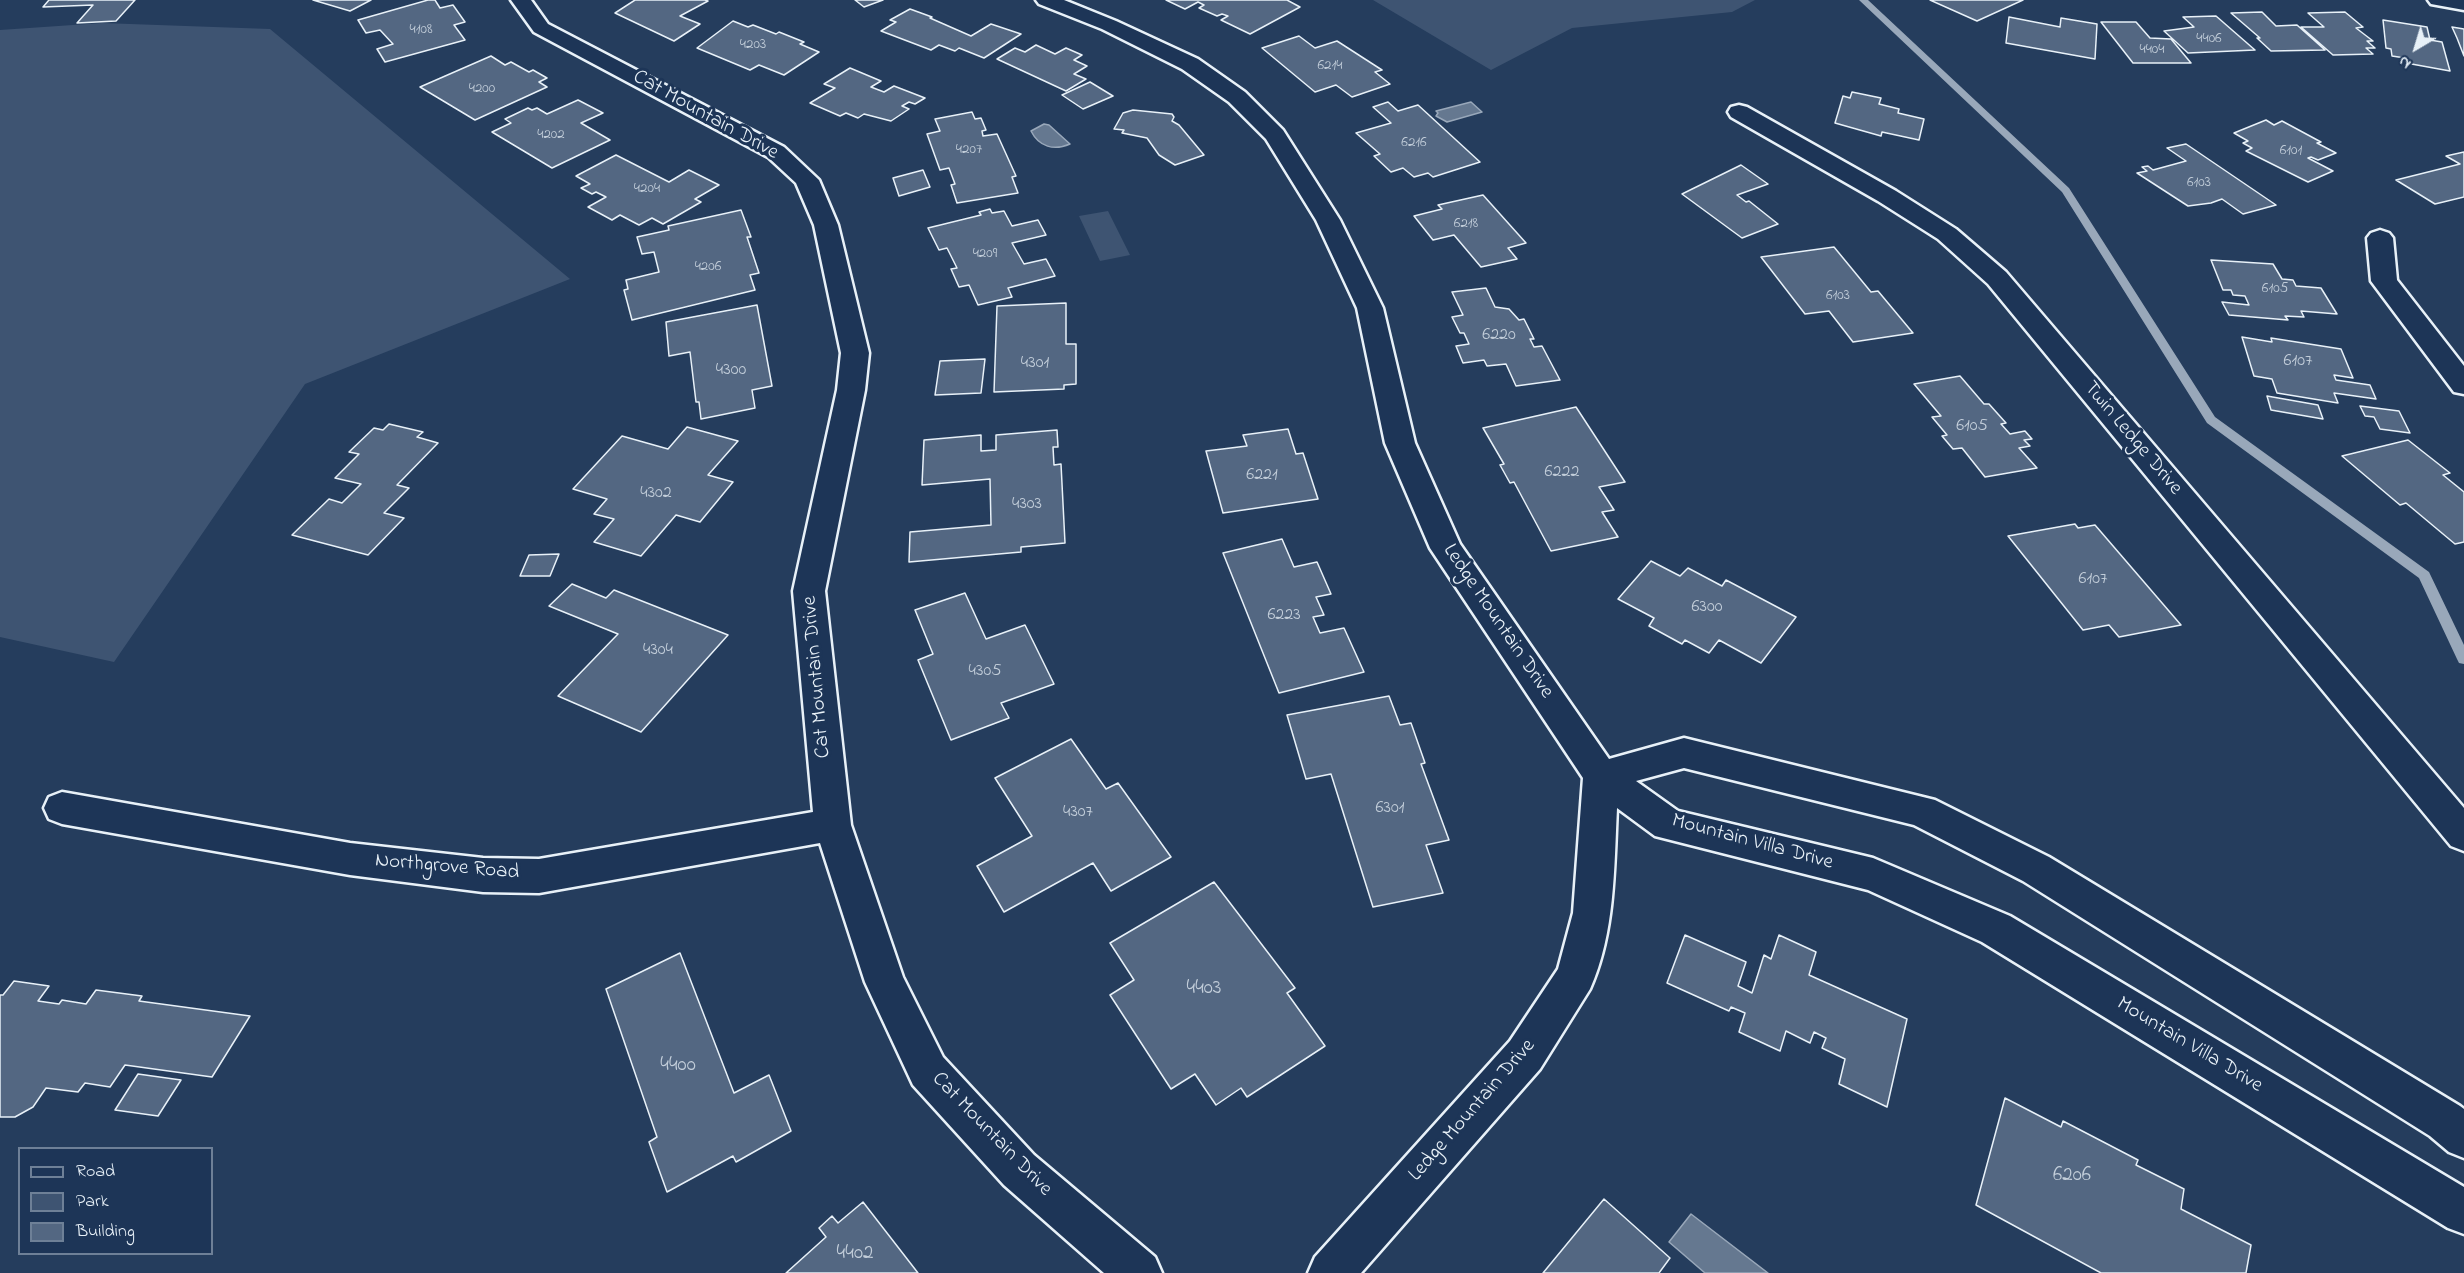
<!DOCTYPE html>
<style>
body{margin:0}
#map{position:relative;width:2464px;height:1273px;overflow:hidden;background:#253d5d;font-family:"Indie Flower",sans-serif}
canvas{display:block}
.legend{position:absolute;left:18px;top:1147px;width:195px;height:108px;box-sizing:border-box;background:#1d3557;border:2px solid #6e8097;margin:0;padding:8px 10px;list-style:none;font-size:18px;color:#e8f1f8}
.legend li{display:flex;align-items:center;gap:12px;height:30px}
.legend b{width:30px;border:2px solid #6e8097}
.north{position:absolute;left:2386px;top:18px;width:60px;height:60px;-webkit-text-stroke:4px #1d3557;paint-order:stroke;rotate:218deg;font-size:16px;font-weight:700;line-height:24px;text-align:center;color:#e8f1f8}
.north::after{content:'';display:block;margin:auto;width:21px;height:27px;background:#e8f1f8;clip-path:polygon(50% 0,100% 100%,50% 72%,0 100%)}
</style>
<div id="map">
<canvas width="2464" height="1273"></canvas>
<ul class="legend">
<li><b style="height:8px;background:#1d3557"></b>Road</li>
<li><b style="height:16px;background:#3e5472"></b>Park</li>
<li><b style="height:16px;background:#536782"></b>Building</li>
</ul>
<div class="north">N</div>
</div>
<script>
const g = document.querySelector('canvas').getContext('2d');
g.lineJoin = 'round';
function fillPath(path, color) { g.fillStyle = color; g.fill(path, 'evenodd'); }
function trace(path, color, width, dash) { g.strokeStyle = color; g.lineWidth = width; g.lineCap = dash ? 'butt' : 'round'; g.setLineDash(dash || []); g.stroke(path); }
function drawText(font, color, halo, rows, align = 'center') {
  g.font = font + ' "Indie Flower",sans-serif'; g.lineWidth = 6; g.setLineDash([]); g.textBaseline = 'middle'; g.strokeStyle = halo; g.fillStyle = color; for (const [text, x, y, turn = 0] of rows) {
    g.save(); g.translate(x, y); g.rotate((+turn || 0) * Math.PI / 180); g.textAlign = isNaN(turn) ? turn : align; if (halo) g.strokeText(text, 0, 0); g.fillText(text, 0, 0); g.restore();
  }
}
fillPath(new Path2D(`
 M1373 0H1755L1732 12 1572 28 1491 70Z
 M102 23 270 29 570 279 305 384 114 662 0 637V30Z
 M1108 211 1130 255 1100 261 1079 216Z`), '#3e5472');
const water = new Path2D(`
 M1471 102 1482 112 1447 122 1436 116 1438 113 1436 111Z
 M1044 124 1049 125 1070 144C1054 151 1039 147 1031 131Z
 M1691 1214 1768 1273H1705L1669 1242Z`);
fillPath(water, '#657890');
trace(water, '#99a8ba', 1.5);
fillPath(new Path2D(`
 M1859 0H1868L2069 188 2215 417 2429 572 2464 645V664L2459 663 2457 659 2419 578 2207 423 2062 192Z`), '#99a8ba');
const building = new Path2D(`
 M49 0H135L116 21 77 23 93 5 43 7Z
 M313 0H371L350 11Z
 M428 0H435L440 8 453 5 465 22 454 25 465 40 385 62 377 49 393 44 380 30 366 33 358 20Z
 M635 0H705L708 1 680 16 700 24 674 41 615 13Z
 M855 0H883L864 7Z
 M1166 0H1287L1300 7 1250 34 1221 20 1228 16 1222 14 1217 16 1199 8 1204 5 1198 2 1185 9Z
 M1930 0H2023L1977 21Z
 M910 9 932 17 930 18 971 36 991 24 1021 34 984 58 959 48 955 51 939 45 931 50 881 31 896 22 890 20Z
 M2262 12 2276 26 2297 25 2325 50 2271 51 2257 38H2260L2231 13Z
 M2345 12 2363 27 2356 28 2373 41H2367L2375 48H2366L2373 54 2333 55 2301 27H2324L2308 13Z
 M2216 16 2255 50 2188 53 2164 31 2194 27 2183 17Z
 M2009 17 2060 27 2061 18 2097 24 2095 59 2006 43Z
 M2383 20 2427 27 2430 40 2442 42 2450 71 2406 63 2405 58 2392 56 2391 49 2386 48Z
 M733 21 748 27 753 25 776 34 779 32 804 42 800 44 819 52 784 75 759 65 750 70 697 48Z
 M2101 22H2136L2150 38 2171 39 2191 63H2133Z
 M2452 27 2464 29V56L2457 38Z
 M1299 36 1315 48 1337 41 1382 70 1375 72 1390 84 1352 97 1336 85 1315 92 1262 48Z
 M1036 45 1055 54 1066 48 1082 55 1074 60 1087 66 1074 74 1086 79 1066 91 997 59 1015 48 1025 52Z
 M491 56 505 65 511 62 529 72 533 70 547 78 539 82 547 87 475 120 420 87Z
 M850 68 881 81 871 87 884 92 894 86 925 98 915 104 909 102 902 106 909 109 891 121 864 114 858 118 846 113 840 116 810 103 835 88 824 84Z
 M1090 82 1113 96 1083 109 1062 95Z
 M1852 92 1881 98 1879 104 1899 109 1898 113 1924 119 1919 140 1882 132 1881 136 1835 123 1843 96 1850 98Z
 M578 100 603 113 581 123 610 140 552 168 492 132 511 123 505 119 528 108 532 110 537 108 547 114Z
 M1388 102 1398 111 1418 105 1480 162 1433 177 1428 173 1414 177 1403 168 1391 172 1374 156 1380 154 1356 133 1391 123 1373 107Z
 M1133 110 1172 114 1174 117 1172 121 1179 125 1204 155 1175 165 1159 155 1147 138 1122 133 1124 130 1114 129 1123 113Z
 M972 112 975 119 981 118 986 130 982 131 983 136 997 134 1016 176 1012 177 1018 193 957 203 951 185 955 184 949 168 940 170 927 134 940 131 935 119Z
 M2266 120 2274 125 2282 121 2321 142 2317 143 2336 153 2318 160 2311 157 2308 158 2333 171 2308 182 2246 151 2252 148 2243 143 2248 141 2234 133Z
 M2186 144 2276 205 2243 214 2222 199 2211 203 2188 206 2137 173 2147 171 2142 167 2148 166 2153 170 2186 161 2167 148Z
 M2464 152V197L2435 204 2396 180 2460 164 2446 156Z
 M616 155 669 182 689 170 719 185 695 199 701 202 663 224 652 218 639 225 620 215 612 220 588 207 606 197 596 192 592 194 581 188 590 184 576 176Z
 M1741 165 1768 184 1737 195 1746 202 1749 201 1778 224 1742 238 1682 194Z
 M923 170 930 187 899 196 893 178Z
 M1483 195 1526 243 1508 248 1517 259 1481 267 1454 235 1433 240 1414 216 1442 209 1438 205Z
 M990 209 992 213 1004 211 1012 226 1038 220 1046 235 1012 243 1024 264 1046 259 1055 276 1008 288 1012 297 978 305 969 285 959 287 951 269 957 268 947 248 939 250 928 228 981 215 979 212Z
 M741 210 751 237H747L759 273 750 275 755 290 632 320 624 290 628 289 626 280 659 272 654 252 642 254 637 237 669 230 668 226Z
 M1834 247 1871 292 1878 291 1913 333 1853 342 1829 311 1805 314 1761 257Z
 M2211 260 2273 264 2282 279 2293 280 2296 286 2321 288 2337 314 2301 311 2304 317 2285 316 2288 320 2229 315 2222 302 2249 305 2245 296 2233 295 2231 290H2223Z
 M1486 288 1495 307 1509 309 1519 320 1524 319 1534 339H1530L1534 347 1542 346 1560 380 1516 386 1506 364 1487 366 1484 360 1463 363 1456 346 1469 344 1464 333H1460L1452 317 1463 315 1452 292Z
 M1066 303V344H1076V384L1064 385V389L994 392 997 306Z
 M757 305 772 386 752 390 755 408 701 419 699 402H696L690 352 669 356 666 322Z
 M2242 337 2272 342 2271 338 2341 349 2353 378 2334 375 2336 380 2370 385 2376 399 2334 393 2338 403 2277 393 2272 379 2254 376Z
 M985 359 981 393 935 395 940 361Z
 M1960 376 1984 404H1989L2006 423 2001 424 2010 434 2025 431 2032 439 2024 440 2030 446 2019 448 2037 468 1985 477 1962 448 1953 449 1942 436 1947 435 1932 417 1941 416 1914 384Z
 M2267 396 2318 405 2323 419 2271 410Z
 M2360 406 2399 411 2410 433 2380 429 2374 417 2365 416Z
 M1576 407 1625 482 1599 487 1614 510 1602 512 1618 537 1551 551 1514 482 1510 483 1500 465 1504 464 1483 428Z
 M389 424 423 432 417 437 438 443 397 485 409 488 384 513 404 518 368 555 292 535 329 499 342 503 361 484 335 478 359 454 349 452 374 428 383 430Z
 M687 427 738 441 708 475 733 482 700 522 676 515 641 556 594 542 614 519 594 514 607 499 573 489 622 436 668 449Z
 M1288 429 1296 454 1303 453 1318 499 1223 513 1206 451 1247 446 1243 435Z
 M1057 430 1058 447H1053L1054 465 1061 464 1065 543 1021 547V552L909 562 910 532 991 525 990 479 922 485 924 440 981 435V451L996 450V435Z
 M2408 440 2450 473 2443 475 2464 492V542L2455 544 2406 503 2400 505 2342 456Z
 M2075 524 2078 528 2095 525 2181 625 2119 637 2109 625 2083 630 2008 536Z
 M1282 539 1294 567 1317 562 1331 594 1316 597 1324 615 1313 617 1320 633 1344 628 1364 672 1279 693 1223 553Z
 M559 554 550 576H520L529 555Z
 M1651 561 1680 576 1688 568 1722 586 1726 580 1796 617 1761 663 1719 640 1709 653 1685 640 1682 644 1649 626 1654 618 1618 599Z
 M572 584 606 598 614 590 728 635 641 732 558 696 618 634 549 606Z
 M965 593 986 639 1025 625 1054 684 1001 703 1009 718 951 740 918 660 933 654 915 610Z
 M1389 696 1400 725 1411 723 1425 763 1421 764 1449 840 1426 845 1443 893 1373 907 1331 774 1306 779 1287 715Z
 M1071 739 1106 789 1118 783 1171 857 1111 891 1093 863 1004 912 977 866 1032 836 995 778Z
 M1214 882 1295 988 1287 993 1325 1046 1247 1097 1241 1088 1216 1105 1195 1074 1171 1089 1110 995 1134 980 1110 943Z
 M1685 935 1746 962 1738 986 1752 993 1764 955 1771 959 1779 935 1816 952 1809 975 1907 1019 1887 1107 1839 1084 1845 1059 1822 1048 1826 1038 1814 1032 1810 1043 1786 1031 1780 1051 1739 1032 1745 1013 1731 1007 1729 1011 1667 983Z
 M680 953 734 1093 769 1075 791 1131 736 1162 733 1156 667 1192 649 1142 657 1137 606 989Z
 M14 981 49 986 38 1001 59 1004 62 1000 86 1004 96 990 142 996 139 1001 250 1016 212 1077 125 1065 110 1087 85 1083 78 1092 46 1088 33 1107 15 1117H0V995H3Z
 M138 1074 181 1080 158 1116 115 1110Z
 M2005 1098 2061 1127 2063 1121 2138 1160 2136 1165 2184 1189 2181 1209 2251 1245 2246 1273H2101L1976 1205Z
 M1604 1199 1670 1258 1659 1273H1543Z
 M863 1202 918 1273H786L826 1237 819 1228 832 1216 838 1223Z`);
fillPath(building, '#536782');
trace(building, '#e8f1f8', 1.5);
const minor = new Path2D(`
 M511 0H531L548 24 784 147 819 180 838 225 869 353 865 390 825 591 851 825 903 977 943 1057 1034 1155 1155 1257 1162 1273H1104L1004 1185 913 1085 865 982 820 843 539 893 483 892 350 875 62 824 49 819 44 808 49 797 62 792 350 843 483 858 539 859 813 812 793 591 837 390 841 353 814 225 796 183 768 157 534 32Z
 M1036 0H1064L1116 21 1198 59 1245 92 1283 130 1340 220 1383 308 1415 443 1460 544 1609 759 1684 738 1935 800 2049 857 2460 1106 2464 1109V1158L2449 1152 2430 1136 2023 881 1914 825 1684 768 1636 781 1678 811 1873 858 2010 916 2464 1187V1234L2448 1228 1982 942 1868 890 1655 836 1617 808C1614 869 1615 933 1590 989L1540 1069 1361 1273H1308L1315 1257 1510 1041 1558 969 1573 913 1583 778 1430 548 1385 443 1357 308 1316 220 1266 139 1229 102 1182 69 1102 29 1039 4Z
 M2428 0H2464V10L2431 4Z
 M1739 105 1747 107 1896 191 1956 229 2006 272 2464 808V851L2451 846 1988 284 1938 239 1878 201 1731 117 1728 112 1731 107Z
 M2380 230 2389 233 2393 238 2397 280 2464 366V394L2454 392 2371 281 2367 238 2371 233Z`);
trace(minor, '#e8f1f8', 5);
fillPath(minor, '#1d3557');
drawText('15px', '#c3ceda', null, [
 ["4108",421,31],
 ["4406",2209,40],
 ["4203",753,46],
 ["4404",2152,51],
 ["6214",1330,67],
 ["4200",482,90],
 ["4202",551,136],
 ["6216",1414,144],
 ["4207",969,151],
 ["6101",2291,152],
 ["6103",2199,184],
 ["4204",647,190],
 ["6218",1466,225],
 ["4209",985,255],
 ["4206",708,268],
 ["6105",2275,290],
 ["6103",1838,297]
]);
drawText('18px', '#c3ceda', null, [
 ["6220",1499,336],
 ["6107",2298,362],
 ["4301",1035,364],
 ["4300",731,371],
 ["6105",1972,427],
 ["6222",1562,473],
 ["6221",1262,476],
 ["4302",656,494],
 ["4303",1027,505],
 ["6107",2093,580],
 ["6300",1707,608],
 ["6223",1284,616],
 ["4304",658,651],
 ["4305",985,672],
 ["6301",1390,809],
 ["4307",1078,813]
]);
drawText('21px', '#e8f1f8', '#1d3557', [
 ["Cat Mountain Drive",705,116,29],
 ["Twin Ledge Drive",2132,439,50],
 ["Ledge Mountain Drive",1497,622,56],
 ["Cat Mountain Drive",818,677,-95],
 ["Mountain Villa Drive",1752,843,15],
 ["Northgrove Road",447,868,5],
 ["Mountain Villa Drive",2189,1046,31],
 ["Ledge Mountain Drive",1473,1111,-49],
 ["Cat Mountain Drive",991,1135,46]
]);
drawText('21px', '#c3ceda', null, [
 ["4403",1204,990],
 ["4400",678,1067],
 ["6206",2072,1177],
 ["4402",855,1255]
]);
</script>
